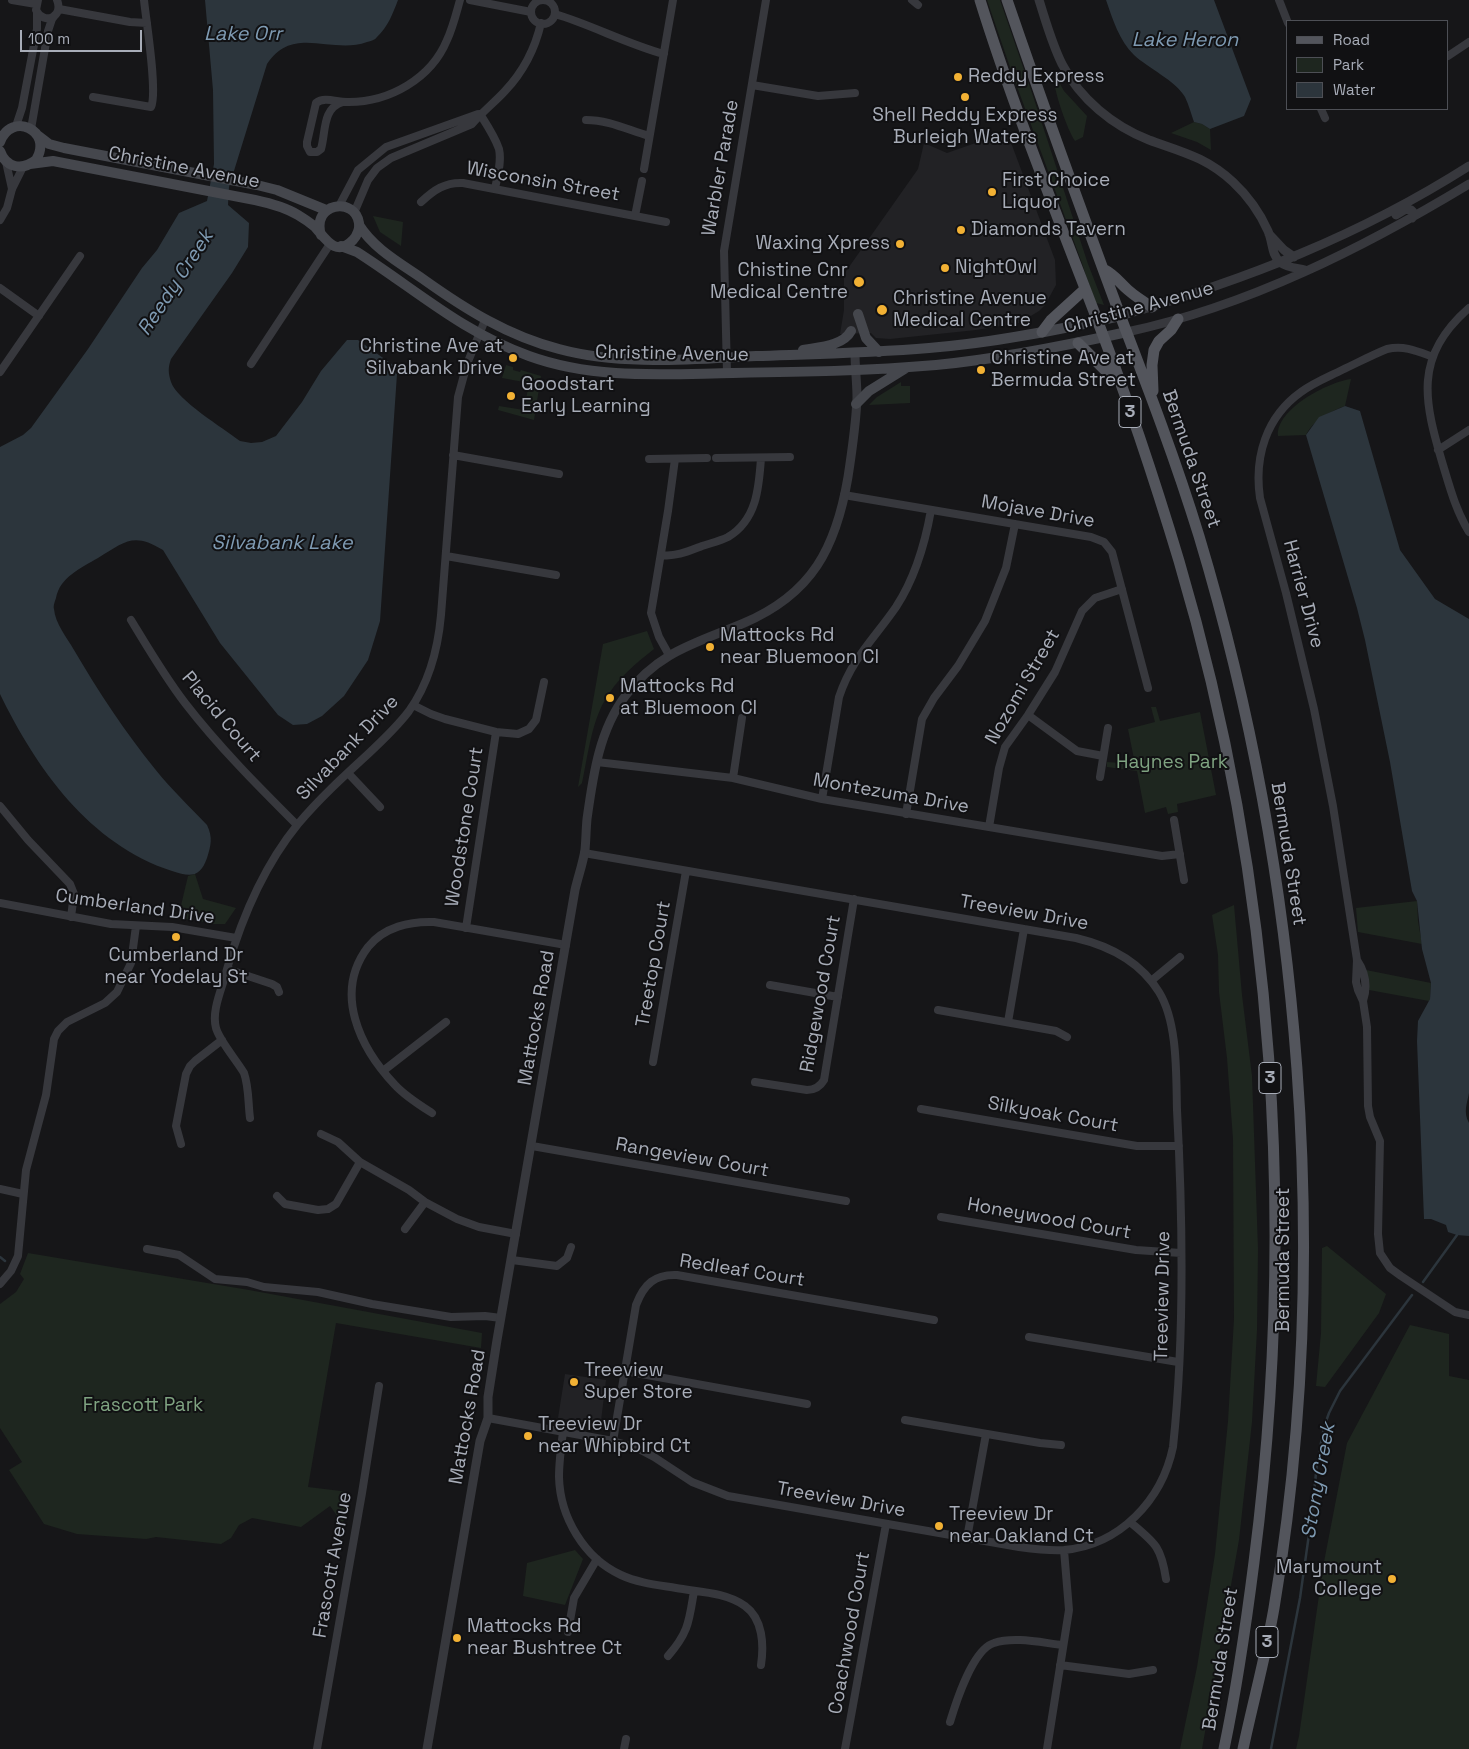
<!DOCTYPE html>
<style>
body{margin:0}
#map{position:relative;width:1469px;height:1749px;overflow:hidden;background:#161618;font-family:"Space Grotesk",sans-serif}
canvas{display:block}
.legend{position:absolute;left:1286px;top:20px;width:162px;height:90px;box-sizing:border-box;background:#111113;border:1px solid #4d4f55;margin:0;padding:6px 9px;list-style:none;font-size:15px;color:#a8adb8}
.legend li{display:flex;align-items:center;gap:10px;height:25px}
.legend b{width:25px;border:1px solid #4d4f55}
.scale{position:absolute;left:20px;top:30px;width:122px;height:22px;box-sizing:border-box;border:2px solid #a8adb8;border-top:0;padding-left:6px;font-size:15px;line-height:18px;white-space:nowrap;color:#a8adb8;-webkit-text-stroke:4px #111113;paint-order:stroke}
</style>
<div id="map">
<canvas width="1469" height="1749"></canvas>
<ul class="legend">
<li><b style="height:6px;background:#53555c"></b>Road</li>
<li><b style="height:14px;background:#1e261f"></b>Park</li>
<li><b style="height:14px;background:#2c353c"></b>Water</li>
</ul>
<div class="scale">100 m</div>
</div>
<script>
const g = document.querySelector('canvas').getContext('2d');
g.lineJoin = 'round';
function fillPath(path, color) { g.fillStyle = color; g.fill(path, 'evenodd'); }
function trace(path, color, width, dash) { g.strokeStyle = color; g.lineWidth = width; g.lineCap = dash ? 'butt' : 'round'; g.setLineDash(dash || []); g.stroke(path); }
function drawText(font, color, halo, rows, align = 'center') {
  g.font = font + ' "Space Grotesk",sans-serif'; g.lineWidth = 4; g.setLineDash([]); g.textBaseline = 'middle'; g.strokeStyle = halo; g.fillStyle = color; for (const [text, x, y, turn = 0] of rows) {
    g.save(); g.translate(x, y); g.rotate((+turn || 0) * Math.PI / 180); g.textAlign = isNaN(turn) ? turn : align; if (halo) g.strokeText(text, 0, 0); g.fillText(text, 0, 0); g.restore();
  }
}
fillPath(new Path2D(`
 M1007 132 1055 260 1056 285 1045 305 1039 311 1019 323 976 330 890 339 876 338 871 333 840 334 844 310V274L918 169 924 143 947 153Z
 M565 1374 606 1380 601 1421 591 1424 558 1418Z`), '#222225');
fillPath(new Path2D(`
 M987 0H1000L1032 93 1088 264 1104 305 1096 303 1086 276 1083 266 1012 73Z
 M1056 77 1064 91 1087 116 1083 137 1075 141C1067 129 1055 94 1054 80Z
 M1194 122 1202 124 1210 129 1211 150 1197 142 1171 133Z
 M373 216 403 222 401 246 380 232Z
 M506 365 513 367V370L520 372 521 370 541 376 534 420 498 410 499 406 524 410 529 383 502 378Z
 M1351 379 1345 406C1331 411 1313 420 1306 435L1278 436C1276 409 1328 382 1351 379Z
 M901 382V386H910V403L869 405 877 397Z
 M647 631 654 649C636 663 616 680 605 700 591 724 588 756 582 783L578 787 603 644Z
 M1151 707H1156L1160 721 1200 712 1216 795 1177 804 1178 812 1168 814 1166 807 1145 813 1137 771 1107 767V762L1135 764 1128 729 1155 722Z
 M195 874 203 899 236 908 225 924H211L200 921V918L192 917V920L178 918 188 876Z
 M1417 901 1418 921 1422 944 1358 932 1356 908Z
 M1234 905 1242 995 1252 1076 1258 1249 1257 1330 1252 1422 1239 1540 1202 1749H1180L1197 1667 1215 1554 1228 1421 1234 1319 1233 1139 1227 1058 1219 992 1218 955 1212 915Z
 M1366 970 1431 983 1430 999 1429 1001 1369 990Z
 M1327 1246 1386 1294 1379 1313 1325 1387 1316 1386 1321 1333 1322 1248Z
 M28 1253 249 1290 482 1333 481 1348 336 1323 308 1487 349 1492 343 1524 330 1506 301 1527 252 1518 239 1525 231 1538 221 1544 156 1537 146 1539 77 1534 44 1524 9 1470 22 1462 0 1428V1304L16 1292 24 1279 20 1274Z
 M1410 1325 1449 1334V1376L1469 1380V1749H1296L1299 1736 1323 1567 1347 1443Z
 M575 1550 583 1559 565 1605 523 1596 527 1563Z`), '#1e261f');
fillPath(new Path2D(`
 M205 0H398C393 13 388 27 377 37 375 40 371 41 367 42 331 55 293 24 267 64L229 187 228 205 249 223 248 247 232 273 171 359C168 367 168 373 171 382 177 400 223 428 240 441L251 443 262 442 276 436 302 402 321 371 347 340H358L393 365 397 374 380 621 368 660 344 696 322 716 307 724 293 725 278 715 220 643 163 550C134 532 125 541 98 558 81 568 60 577 56 598 55 601 53 606 54 609 55 623 67 638 74 650 98 691 125 732 155 769 171 789 190 807 207 825 213 838 211 845 207 858 200 878 190 877 172 871 89 844 36 768 0 694V447L23 435 31 428 88 349 142 268 157 250 179 213 207 201 214 164 213 90Z
 M1106 0H1214L1251 99 1244 116 1210 129 1202 124 1194 122C1191 114 1189 105 1185 97 1176 81 1148 68 1134 55 1119 40 1113 20 1106 0Z
 M1345 406 1360 411 1400 550 1435 599 1469 619V1093C1467 1104 1463 1112 1469 1123V1236L1457 1235 1448 1232 1446 1225 1431 1219H1424L1417 1041 1418 1021 1430 999 1431 983 1422 949 1417 901 1412 891 1390 762 1365 640 1357 608 1306 435 1319 417Z`), '#2c353c');
trace(new Path2D(`
 M0 1257 5 1261
 M1423 1282 1457 1235V1232
 M1271 1749 1300 1598 1311 1520 1317 1464 1324 1427 1329 1413 1340 1391 1412 1295`), '#2c353c', 2.5);
trace(new Path2D(`
 M12 0 36 4
 M38 0 36 10C44 26 64 17 57 0
 M470 0 531 12
 M912 0 918 5
 M1279 0 1288 23
 M531 12a12 12 0 1 1 24 0a12 12 0 1 1-24 0Z
 M59 9 130 22 147 23
 M555 14C592 25 627 44 664 54
 M1448 56 1469 42
 M752 85 818 96 855 93
 M93 97 151 107C158 93 146 20 144 0
 M343 102C322 108 326 132 321 149L317 152H310L307 146V142L316 103C325 96 338 103 349 102 389 102 431 79 447 40 453 27 456 14 460 0
 M1321 109 1325 118
 M480 114C487 125 495 137 499 149 502 162 497 177 495 189
 M586 120C609 120 628 130 649 136
 M16 126 22 108 37 29V12
 M31 129 48 31 52 19 55 15
 M6 162 12 189
 M644 169 673 0
 M421 202C434 190 445 182 463 183L666 222
 M339 206 358 170 386 147 478 114
 M354 213 368 180 377 168 391 158 472 124C482 112 494 103 505 91 523 72 535 49 541 23
 M635 216 642 181
 M0 220 7 208 12 189 23 167
 M0 288 39 316
 M1469 308C1413 357 1424 401 1443 465 1450 488 1456 511 1469 532
 M1433 357C1417 351 1404 345 1387 349 1372 355 1357 363 1342 370 1328 377 1313 383 1301 392 1266 417 1254 457 1260 498L1286 593 1314 709 1333 806 1357 960 1356 982 1358 990 1363 1001 1367 1027 1368 1106 1370 1117 1380 1141 1378 1234 1380 1253 1390 1268 1401 1276 1455 1312 1469 1315
 M251 364 330 244
 M0 372 80 256
 M727 373 724 251 766 0
 M1438 450 1469 430
 M453 455 559 474
 M716 458 790 457
 M649 459 707 458
 M844 495 1091 537 1104 542 1112 552 1148 688
 M661 555C676 557 689 551 702 546 711 543 720 541 728 537 757 520 759 487 761 458
 M446 556 556 575
 M131 620C148 648 165 677 185 703 219 747 258 786 297 825
 M669 655 659 637 651 613 668 511 675 459
 M413 705 431 714 445 719 496 732 518 734 529 729 536 720 544 682
 M1028 715 1077 751 1103 756
 M597 762 733 778 822 799 1162 856 1180 854
 M348 773 380 807
 M1100 777 1108 728
 M733 778 742 718
 M822 799 839 697C852 658 874 639 896 607 915 578 925 544 931 510
 M0 806 28 840 70 884 74 894 71 917
 M906 814 922 719 934 698 958 666 985 621 1006 568 1015 524
 M1174 820 1184 880
 M989 827 999 768 1005 747 1028 715 1055 672 1082 611 1095 598 1122 589
 M0 903 111 924 172 927 236 938
 M466 928 496 732
 M1357 960C1365 972 1368 986 1363 1001
 M227 969 272 984 277 987 279 992
 M1151 981 1180 957
 M770 985 838 997
 M938 1010 1056 1031 1067 1037
 M1008 1022 1024 929
 M653 1062 686 871
 M383 1071 446 1022
 M755 1082 807 1090C814 1090 820 1087 824 1080L854 899
 M921 1109 1137 1146H1179
 M432 1113C418 1104 405 1096 395 1085 360 1048 333 993 368 947 384 927 410 921 434 922L566 945
 M250 1118C248 1103 249 1087 244 1073 237 1061 219 1040 216 1028 211 1010 223 987 227 969 242 917 263 867 298 824 319 799 343 777 367 755 382 741 397 727 409 711 429 683 438 649 441 615L458 397 467 364 485 320
 M321 1134 338 1142 360 1162 409 1190 425 1202 457 1219 479 1227 516 1234
 M181 1144 176 1126 186 1074 190 1066 195 1061 222 1040
 M532 1146 846 1201
 M0 1189 23 1194
 M277 1196 285 1204 318 1210 328 1209 336 1204 360 1162
 M941 1217 1136 1250 1181 1253
 M405 1229 425 1202
 M147 1249 179 1255 215 1279 247 1282 264 1287 318 1292 372 1304 451 1317 485 1316 501 1318
 M512 1260 557 1266 567 1258 571 1247
 M0 1284 11 1271 18 1256 26 1170 46 1095 54 1039 58 1031 67 1022 105 1003 117 992 131 963 136 926
 M1029 1337 1178 1362
 M625 1371 807 1404
 M488 1418 613 1441 637 1448 654 1457 692 1482 728 1496 1019 1547C1034 1549 1049 1551 1064 1550 1120 1545 1162 1500 1173 1447 1185 1336 1183 1221 1177 1110 1176 1075 1178 1023 1159 992 1140 961 1110 946 1076 938L584 853
 M905 1420 1040 1443 1061 1445
 M563 1432C561 1447 559 1462 559 1477 560 1517 584 1558 621 1575 638 1583 658 1585 676 1588 698 1592 726 1592 745 1606 763 1619 764 1645 761 1665
 M613 1441 636 1305C644 1284 655 1274 677 1275L934 1320
 M1130 1522C1155 1543 1161 1546 1166 1579
 M967 1538 986 1434
 M568 1632 574 1598 597 1559
 M668 1656C689 1632 689 1621 694 1591
 M1060 1665 1129 1674 1153 1670
 M950 1722C956 1702 973 1649 994 1643 1014 1636 1043 1643 1063 1645
 M317 1749 362 1493 379 1386
 M624 1749 626 1739
 M845 1749 886 1524
 M1047 1749 1069 1610 1064 1550`), '#37383d', 8);
trace(new Path2D(`
 M1039 0C1046 22 1052 44 1062 64 1080 99 1113 126 1149 140 1182 152 1206 157 1233 182 1248 196 1260 213 1268 231 1273 242 1271 254 1280 262 1287 268 1297 268 1305 270
 M1396 215 1406 209 1411 210 1413 212 1412 218
 M1269 234 1284 250 1294 257
 M1120 316C1245 280 1359 236 1469 166
 M1127 332C1248 306 1363 248 1469 184
 M427 1749 480 1441 488 1418V1397L497 1340 575 890C578 877 583 863 585 850 586 840 586 829 587 819 593 776 599 730 626 695 659 651 697 643 744 623 812 594 836 548 848 477 852 451 856 425 857 398 857 383 855 368 855 353`), '#37383d', 9);
trace(new Path2D(`
 M36 134 49 144 64 148 257 185 277 190 326 210
 M0 142C11 111 54 130 36 160 22 171 6 168 0 151
 M30 164 53 161 255 200C269 203 285 207 298 215 303 218 309 222 314 226 324 236 335 259 353 240 357 236 360 228 359 223 355 196 311 203 321 235
 M359 225C374 249 400 263 423 279 465 309 508 336 559 349 622 366 691 359 756 356 814 354 871 353 929 348 994 343 1058 330 1120 316
 M341 246 357 252C415 289 462 332 529 356 595 380 665 374 733 373 801 372 868 371 936 365 1000 359 1064 346 1127 332
 M858 314 866 338 879 352
 M803 350C819 347 843 346 851 331
 M856 404 869 391 906 368`), '#45474d', 10);
trace(new Path2D(`
 M980 0C1014 109 1057 215 1098 322 1128 400 1155 481 1179 561 1275 885 1297 1227 1254 1562 1246 1625 1237 1687 1224 1749
 M1007 0C1043 105 1081 210 1120 315 1148 388 1176 461 1199 536 1301 875 1333 1258 1274 1608 1266 1655 1253 1702 1243 1749
 M1103 269C1115 275 1119 282 1128 290 1136 297 1144 302 1152 307
 M1042 332 1051 320 1085 289
 M1078 343 1106 371 1117 374
 M1153 391 1152 365 1154 350 1159 341 1171 330 1178 319`), '#53555c', 11);
for (const [x, y, r, color] of [
 [958,77,5,"#f2b134"],
 [965,97,5,"#f2b134"],
 [992,192,5,"#f2b134"],
 [961,230,5,"#f2b134"],
 [900,244,5,"#f2b134"],
 [945,268,5,"#f2b134"],
 [859,282,6,"#f2b134"],
 [882,310,6,"#f2b134"],
 [513,358,5,"#f2b134"],
 [981,370,5,"#f2b134"],
 [511,396,5,"#f2b134"],
 [710,647,5,"#f2b134"],
 [610,698,5,"#f2b134"],
 [176,937,5,"#f2b134"],
 [574,1382,5,"#f2b134"],
 [528,1436,5,"#f2b134"],
 [939,1526,5,"#f2b134"],
 [1392,1579,5,"#f2b134"],
 [457,1638,5,"#f2b134"]
]) { const dot = new Path2D(); dot.arc(x, y, r, 0, 2 * Math.PI); g.fillStyle = color; g.fill(dot); trace(dot, '#111113', 2); }
for (const [x, y, w] of [
 [1130,412,22],
 [1270,1078,22],
 [1267,1642,22]
]) { const box = new Path2D(); box.roundRect(x - w / 2, y - 15.5, w, 31, 4); g.fillStyle = '#111113'; g.fill(box); trace(box, '#a8adb8', 1); }
drawText('bold 18px', '#a8adb8', null, [
 ["3",1130,412],
 ["3",1270,1078],
 ["3",1267,1642]
]);
drawText('19px', '#a8adb8', '#111113', [
 ["Reddy Express",968,77],
 ["Shell Reddy Express",965,116,"center"],
 ["Burleigh Waters",965,138,"center"],
 ["First Choice",1002,181],
 ["Liquor",1002,203],
 ["Diamonds Tavern",971,230],
 ["Waxing Xpress",890,244,"right"],
 ["NightOwl",955,268],
 ["Chistine Cnr",848,271,"right"],
 ["Medical Centre",848,293,"right"],
 ["Christine Avenue",893,299],
 ["Medical Centre",893,321],
 ["Christine Ave at",503,347,"right"],
 ["Silvabank Drive",503,369,"right"],
 ["Christine Ave at",991,359],
 ["Bermuda Street",991,381],
 ["Goodstart",521,385],
 ["Early Learning",521,407],
 ["Mattocks Rd",720,636],
 ["near Bluemoon Cl",720,658],
 ["Mattocks Rd",620,687],
 ["at Bluemoon Cl",620,709],
 ["Cumberland Dr",176,956,"center"],
 ["near Yodelay St",176,978,"center"],
 ["Treeview",584,1371],
 ["Super Store",584,1393],
 ["Treeview Dr",538,1425],
 ["near Whipbird Ct",538,1447],
 ["Treeview Dr",949,1515],
 ["near Oakland Ct",949,1537],
 ["Marymount",1382,1568,"right"],
 ["College",1382,1590,"right"],
 ["Mattocks Rd",467,1627],
 ["near Bushtree Ct",467,1649]
], 'left');
drawText('19px', '#a8adb8', '#111113', [
 ["Christine Avenue",184,168,11],
 ["Warbler Parade",721,168,-80],
 ["Wisconsin Street",543,182,10],
 ["Christine Avenue",1139,308,-15],
 ["Christine Avenue",672,354,1],
 ["Bermuda Street",1191,459,71],
 ["Mojave Drive",1038,512,10],
 ["Harrier Drive",1303,594,75],
 ["Nozomi Street",1023,687,-60],
 ["Placid Court",221,717,50],
 ["Silvabank Drive",348,748,-46],
 ["Montezuma Drive",891,794,10],
 ["Woodstone Court",465,827,-81],
 ["Bermuda Street",1288,854,81],
 ["Cumberland Drive",135,907,8],
 ["Treeview Drive",1024,913,10],
 ["Treetop Court",654,964,-80],
 ["Ridgewood Court",821,994,-80],
 ["Mattocks Road",537,1018,-80],
 ["Silkyoak Court",1053,1115,10],
 ["Rangeview Court",692,1158,10],
 ["Honeywood Court",1049,1219,10],
 ["Bermuda Street",1284,1260,-90],
 ["Redleaf Court",742,1271,9],
 ["Treeview Drive",1163,1296,-89],
 ["Mattocks Road",468,1417,-80],
 ["Treeview Drive",841,1500,10],
 ["Frascott Avenue",333,1565,-80],
 ["Coachwood Court",850,1633,-80],
 ["Bermuda Street",1221,1659,-81]
]);
drawText('19px', '#7fa381', '#111113', [
 ["Haynes Park",1172,763],
 ["Frascott Park",143,1406]
]);
drawText('italic 20px', '#7f9bb3', '#111113', [
 ["Lake Orr",243,35],
 ["Lake Heron",1185,41],
 ["Reedy Creek",176,283,-57],
 ["Silvabank Lake",282,544],
 ["Stony Creek",1319,1481,-80]
]);
</script>
